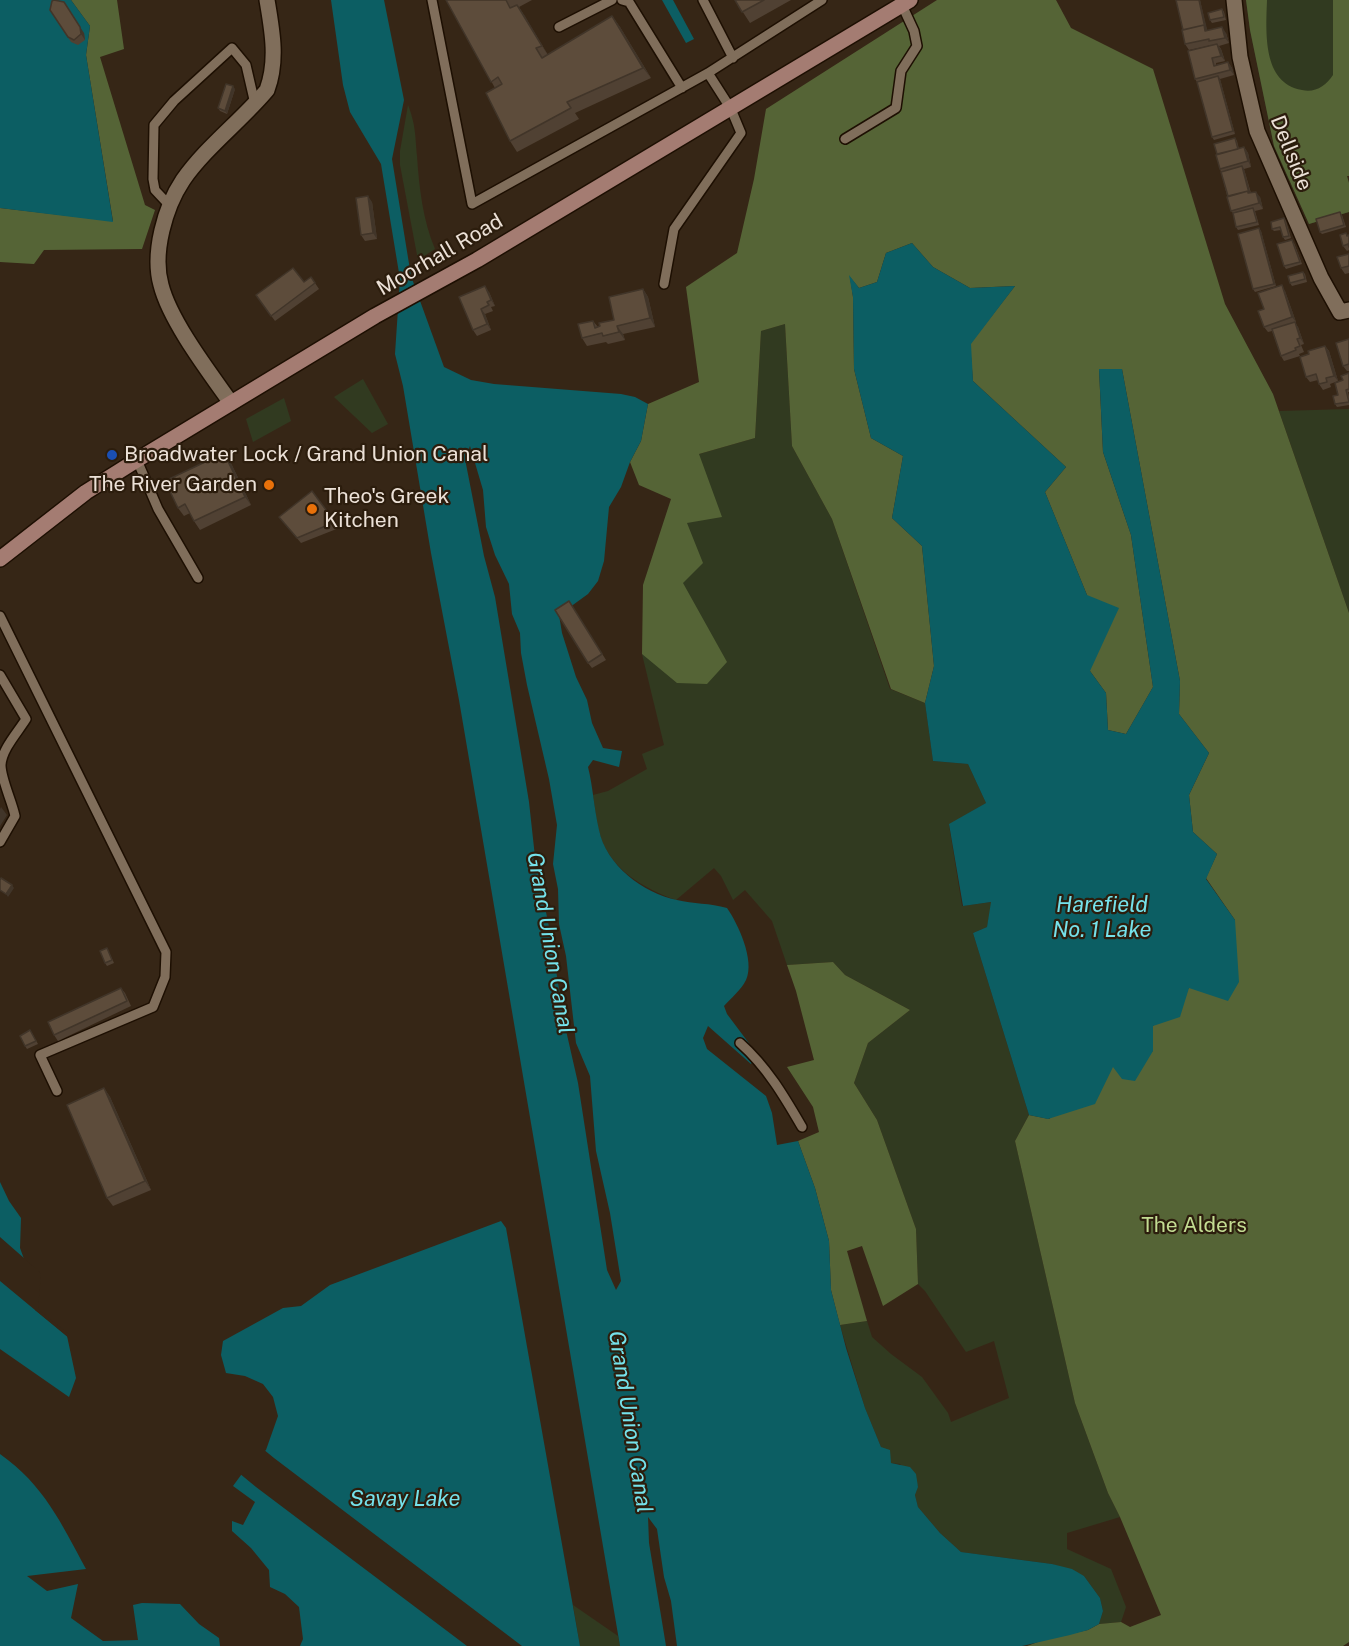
<!DOCTYPE html>
<style>
body{margin:0}
canvas{display:block;background:#362616}
</style>
<canvas width="1349" height="1646"></canvas>
<script>
const g = document.querySelector('canvas').getContext('2d');
g.lineJoin = 'round';
function fillPath(path, color) { g.fillStyle = color; g.fill(path, 'evenodd'); }
function trace(path, color, width, dash) { g.strokeStyle = color; g.lineWidth = width; g.lineCap = dash ? 'butt' : 'round'; g.setLineDash(dash || []); g.stroke(path); }
function drawText(font, color, halo, rows, align = 'center') {
  g.font = font + ' "Public Sans",sans-serif'; g.lineWidth = 4.5; g.setLineDash([]); g.textBaseline = 'middle'; g.strokeStyle = halo; g.fillStyle = color; for (const [text, x, y, turn = 0] of rows) {
    g.save(); g.translate(x, y); g.rotate((+turn || 0) * Math.PI / 180); g.textAlign = isNaN(turn) ? turn : align; if (halo) g.strokeText(text, 0, 0); g.fillText(text, 0, 0); g.restore();
  }
}
fillPath(new Path2D(`
 M1246 0H1349V176H1347L1349 183V212L1309 224 1274 146 1250 30Z
 M408 105C416 126 415 135 417 156 419 187 423 221 435 249L418 260 400 165V151Z
 M785 324 792 446 832 519 890 689 925 703 933 761 968 764 986 803 949 825 962 906 992 902 987 927 973 933 1029 1115 1015 1141 1075 1403 1108 1493 1120 1517 1067 1533V1549L1111 1569 1126 1607 1121 1622 1099 1624 1103 1611 1100 1598 1084 1576 1052 1564 961 1552 940 1533 918 1507 915 1495 918 1486 900 1464 891 1463 881 1447 865 1408 840 1325 867 1321 872 1337 891 1354 922 1377 948 1413 951 1422 1009 1398 994 1341 966 1352 925 1291 918 1284 916 1229 877 1120 854 1083 868 1043 910 1010 845 975 833 962 787 965 772 921 745 890 733 900 721 876 714 868 676 900C643 888 609 869 599 832 596 820 595 807 593 795L608 791 647 769 642 754 664 745 642 654 660 660 683 582 687 523 699 454 755 438 761 331Z
 M363 379 388 424 372 433 334 397Z
 M284 398 291 421 253 442 246 419Z
 M1349 409V613L1279 411Z
 M573 1605 618 1636 620 1646H580Z`), '#313a20');
fillPath(new Path2D(`
 M71 0H117L124 49 100 57 145 205 155 210 142 249 44 250 34 264 0 262V208L113 221 86 55 90 26Z
 M937 0H1056L1071 28 1153 69 1225 304 1273 394 1349 613V1642L1343 1646H1027L1046 1639 1088 1630 1099 1624 1121 1622 1130 1627 1161 1615 1120 1517 1108 1493 1075 1403 1015 1141 1029 1115 1049 1119 1113 1066 1153 1051V1026L1189 988 1235 920 1206 878 1217 854 1193 832 1189 795 1209 753 1179 714 1180 681 1122 369 1099 370 1103 452 1131 535 1153 687 1126 734 1108 730 1106 693 1090 671 1087 595 1045 492 1066 467 973 381 970 344 1015 286 970 288 933 267 912 243 886 253 877 282 859 288 850 277 853 297 854 369 871 438 903 456 892 518 922 546 934 666 925 703 891 689 832 519 792 446 785 324 761 331 755 438 699 454 722 517 687 523 703 563 683 583 727 662 707 684 677 683 642 654 643 585 671 499 639 485 630 462 641 441 648 404 699 382 686 287 737 253 754 179 766 109Z
 M1246 0H1267C1266 32 1262 83 1302 90 1315 93 1326 86 1333 75V0H1349V176H1347L1349 183V212L1309 224 1274 146 1250 30Z
 M833 962 845 975 910 1010 868 1043 854 1083 877 1120 916 1229 918 1284 883 1306 862 1246 847 1251 867 1321 840 1325 831 1290 829 1241 815 1188 798 1141 819 1132 813 1107 787 1067 814 1060 796 991 787 965Z`), '#556436');
fillPath(new Path2D(`
 M0 0H71L90 26 86 55 113 222 0 208Z
 M331 0H384L404 100 392 159 411 276 444 367 471 380 494 384 621 394 635 397 648 404 641 441 630 462 621 487 609 507 604 561 598 581 588 594 559 615 562 633 576 677 587 700 592 723 603 748 622 751 619 767 593 760 588 767C593 787 594 809 599 830 606 865 643 893 677 900 693 904 710 903 727 908 738 924 755 960 746 980 741 990 731 998 724 1006L727 1014 757 1054 751 1064 708 1026 703 1038 707 1049 766 1096 772 1113 777 1145 798 1141 815 1188 829 1241 831 1290 846 1348 865 1408 881 1447 890 1450 891 1463 910 1467 916 1474 918 1487 915 1495 918 1507 940 1533 961 1552 1052 1564 1072 1569 1084 1576 1100 1598 1103 1611 1099 1624 1088 1630 1070 1635 1022 1646H677L671 1601 664 1577 657 1529 648 1517 649 1543 666 1646H620L459 700 431 553 403 386 395 354 400 279 381 164 350 112 343 85ZM470 446 483 490 486 527 495 555 509 584 512 614 520 633 521 653 527 685 549 779 557 825 553 864 558 889 559 924 566 956 576 1043 590 1076 596 1151 610 1213 621 1281 616 1290 607 1270 578 1083 565 1026 549 927 535 857 529 802 495 597 484 556 465 459Z
 M662 0H673L694 39 686 43Z
 M912 243 933 267 970 288 1015 286 971 344 973 381 1066 467 1045 492 1087 595 1119 608 1090 671 1106 693 1108 730 1126 734 1153 687 1131 535 1103 452 1099 369H1122L1180 681 1179 714 1209 753 1189 795 1193 832 1217 854 1206 879 1235 920 1239 982 1228 1001 1189 988 1180 1017 1153 1026V1051L1135 1081 1122 1079 1113 1067 1095 1104 1048 1119 1029 1115 973 933 987 927 991 902 963 906 949 824 986 803 968 764 933 761 925 703 934 666 922 546 892 518 903 456 871 438 854 369 853 297 849 275 859 288 877 282 886 253Z
 M0 1182 9 1201 21 1218 20 1248 24 1259 39 1275 35 1310 67 1336 76 1378 69 1397 0 1349Z
 M501 1221 506 1228 580 1646H300L303 1639 299 1607 285 1594 270 1587 269 1570 251 1548 232 1531V1521L243 1525 255 1502 233 1486 244 1471 266 1450 278 1416 273 1397 263 1384 245 1376 226 1373 221 1355 223 1341 283 1308 301 1306 330 1285Z
 M0 1454C44 1485 61 1523 86 1569L27 1576 47 1591 78 1584 71 1618 103 1641 138 1640 133 1605 142 1603 180 1604 199 1624 219 1638 220 1646H0Z`), '#0c5e63');
fillPath(new Path2D(`
 M0 1237 41 1273 38 1309 69 1334 70 1339 0 1281Z
 M263 1449 274 1458 522 1646H467L256 1487 239 1473Z`), '#362616');
const lane = new Path2D(`
 M432 0 472 204 708 73 731 109 741 133 674 229 664 284
 M622 0 629 2 682 88
 M703 0 733 58
 M559 27 612 0
 M708 73 822 0
 M845 139 896 108 901 71 917 46 914 31 902 5
 M170 206 155 190 153 179 154 125 174 101 232 48 246 65 255 104
 M137 460 158 509 198 578
 M0 616 166 952 165 977 153 1007 40 1055 57 1091
 M0 675 26 719C18 732 2 749 1 765 1 779 12 801 15 816L0 842
 M740 1043C767 1067 784 1096 802 1127`);
const street = new Path2D(`
 M1234 0 1240 57 1257 131 1321 278 1340 312 1349 310
 M231 403C209 372 170 321 161 285 152 253 165 207 183 180 206 147 241 121 267 90 278 60 272 30 267 0`);
const secondary = new Path2D(`
 M0 559 86 492 137 460 375 316 477 260 910 0`);
trace(lane, '#1d0f02', 12);
trace(street, '#1d0f02', 18);
trace(secondary, '#1d0f02', 18);
trace(lane, '#806e5b', 9);
trace(street, '#806e5b', 15);
trace(secondary, '#a47c72', 15);
fillPath(new Path2D(`
 M446 0H532L519 7 548 55 612 16 620 27 651 78 575 113 579 119 517 152 510 141 495 88Z
 M735 0H791L750 23Z
 M1176 0H1200L1207 31 1226 33 1229 43 1219 46 1221 49 1225 61 1216 63V65L1228 62 1232 68 1234 75 1220 79 1235 134 1214 140 1212 137 1197 82 1195 79 1212 45 1189 50 1185 44 1183 30Z
 M1222 9 1224 12 1226 20 1212 23 1210 20Z
 M50 10 84 33 85 40 78 45 71 42Z
 M235 89 227 114 220 111 218 108Z
 M1235 138 1237 141 1239 149 1244 147 1248 153 1251 167 1244 169 1251 193 1260 197 1263 209 1255 211 1259 225 1238 230 1236 227 1233 213 1231 211 1221 172 1220 169Z
 M372 202 377 239 365 241 361 235Z
 M1340 212 1342 215 1346 227 1322 234 1320 232Z
 M1284 218 1286 221 1291 238 1285 240 1283 237 1281 230 1274 231 1272 229Z
 M1259 228 1261 231 1276 286 1255 292 1253 289Z
 M1349 235V250L1347 251 1343 246 1348 236Z
 M1294 243 1302 264 1286 269 1284 266Z
 M1349 254V273L1345 274 1341 268Z
 M1303 272 1305 274 1307 282 1292 286 1290 283Z
 M311 277 319 289 275 321 256 295 304 282Z
 M643 289 648 297 655 327 623 334 625 340 608 344 606 342 587 346 582 338 593 321 598 327 614 320Z
 M1285 291 1296 322 1295 323 1298 327 1304 344 1301 345 1304 352 1299 354 1300 356 1284 361 1281 356 1272 331 1268 332 1264 327V309Z
 M489 292 495 306 491 307 493 311 485 314 491 330 477 336 473 330 459 297Z
 M1349 339V371H1347L1343 366Z
 M1325 346 1329 351 1338 381 1330 384 1331 387 1323 390 1319 384 1318 380 1310 382 1306 377 1309 354Z
 M1349 374V392H1348L1349 397V405L1337 407 1335 404 1343 380Z
 M230 461 251 505 200 530 194 521 190 513 184 516 178 508Z
 M312 491 339 528 301 543 279 517Z
 M569 601 606 660 592 668 588 663Z
 M107 948 114 963 107 966 105 963Z
 M121 988 125 993 131 1006 58 1041 54 1035Z
 M32 1033 38 1044 27 1049 25 1046Z
 M104 1088 110 1097 151 1190 113 1206 107 1198Z`), '#504133');
fillPath(new Path2D(`
 M1199 0H1200L1209 37 1205 31Z
 M64 2 84 33 85 40 81 34Z
 M517 5 525 16 549 57 542 46Z
 M612 16 620 27 651 78 643 68Z
 M1222 27 1226 33 1229 43 1225 38Z
 M1217 44 1221 49 1225 61 1221 56Z
 M1228 62 1232 68 1234 75 1230 70Z
 M1218 76 1220 79 1235 134 1233 131Z
 M233 86 235 89 227 114 225 111Z
 M1244 147 1248 153 1251 167 1248 161Z
 M1242 166 1244 169 1252 199 1248 193Z
 M1256 192 1260 197 1263 209 1259 203Z
 M368 196 372 202 377 239 373 233Z
 M1259 228 1261 231 1276 286 1274 284Z
 M1282 285 1285 291 1296 322 1292 317Z
 M485 286 489 292 495 306 491 300Z
 M643 289 648 297 655 327 650 318Z
 M481 309 485 314 491 330 487 324Z
 M1295 322 1298 327 1304 344 1300 338Z
 M617 326 623 334 625 340 619 332Z
 M1325 346 1329 351 1338 381 1334 376Z
 M224 453 230 461 251 505 245 497Z
 M1 807 7 815 0 826V809Z
 M12 885 14 888 8 897 6 894Z
 M104 1088 110 1097 151 1190 145 1181Z`), '#413529');
const building = new Path2D(`
 M54 0 64 2 80 27 81 34 74 40 68 37 50 10 52 1Z
 M446 0H506L510 8 517 5 542 46 536 48 542 58 612 16 643 68 567 102 571 108 510 141 486 93 502 84 498 77 491 82Z
 M735 0H764L742 12Z
 M1176 0H1199L1205 28 1204 25 1183 30Z
 M1222 9 1224 17 1210 20 1208 13Z
 M1204 25 1205 31 1222 27 1225 38 1209 41V39L1185 44 1182 30Z
 M1217 44 1221 56 1212 58 1214 66 1228 62 1230 70 1195 79 1188 51Z
 M1218 76 1233 131 1212 137 1197 82Z
 M226 84 233 86 225 111 218 108Z
 M1235 138 1238 149 1217 154 1214 144Z
 M1244 147 1248 161 1220 169 1216 155Z
 M1242 166 1249 193 1248 191 1228 196 1221 172Z
 M1248 191V193L1256 192 1259 203 1231 211 1227 197Z
 M368 196 373 233 361 235 356 198Z
 M1253 208 1257 222 1236 227 1233 213Z
 M1340 212 1344 225 1320 232 1316 219Z
 M1284 218 1289 236 1283 237 1280 227 1272 229 1271 222Z
 M1259 228 1274 284 1253 289 1238 234Z
 M1346 233 1347 236 1349 235V247L1348 244 1343 246 1340 235Z
 M1292 240 1300 262 1284 266 1277 244Z
 M1349 254V266L1341 268 1337 257Z
 M293 268 304 282 311 277 315 283 271 316 256 295Z
 M1303 272 1305 279 1290 283 1288 276Z
 M1282 285 1292 317 1264 327 1258 311 1264 309 1258 293Z
 M485 286 491 300 487 302 489 305 481 309 487 324 473 330 459 297Z
 M643 289 650 318 617 326 619 332 603 336 602 333 582 338 578 324 593 321 595 328 600 326 599 323 614 320 609 297Z
 M1295 322 1300 338 1297 339 1300 346 1295 348 1296 350 1281 356 1272 329Z
 M1349 339V364L1343 366 1336 343Z
 M1325 346 1334 376 1326 378 1327 382 1319 384 1316 374 1306 377 1300 357 1309 354 1308 351Z
 M1349 373V389L1346 390 1349 402 1335 404 1333 396 1338 395 1335 383 1343 380 1341 376Z
 M224 453 245 497 194 521 185 504 178 508 165 481Z
 M312 491 335 522 297 538 279 517Z
 M569 601 602 654 588 663 555 610Z
 M1 878 12 885 6 894 0 890V880Z
 M107 948 112 960 105 963 100 951Z
 M121 988 127 1001 54 1035 48 1022Z
 M30 1030 36 1041 25 1046 20 1036Z
 M104 1088 145 1181 107 1198 67 1105Z`);
fillPath(building, '#5d4c3b');
trace(building, '#413529', 1.5);
for (const [x, y, r, color] of [
 [112,455,6,"#1a4fb4"],
 [269,485,6,"#e8710a"],
 [312,509,6,"#e8710a"]
]) { const dot = new Path2D(); dot.arc(x, y, r, 0, 2 * Math.PI); g.fillStyle = color; g.fill(dot); trace(dot, '#2c1d0d', 2); }
drawText('21px', '#ece1d7', '#2c1d0d', [
 ["Dellside",1291,153,68],
 ["Moorhall Road",440,255,-30]
]);
drawText('21px', '#ece1d7', '#2c1d0d', [
 ["Broadwater Lock / Grand Union Canal",124,455],
 ["The River Garden",257,485,"right"],
 ["Theo's Greek",324,497],
 ["Kitchen",324,521]
], 'left');
drawText('21px', '#c3dc92', '#2c1d0d', [
 ["The Alders",1194,1226]
]);
drawText('italic 22px', '#75e2eb', '#2c1d0d', [
 ["Harefield",1102,905],
 ["No. 1 Lake",1102,930],
 ["Grand Union Canal",550,943,80],
 ["Grand Union Canal",630,1422,81],
 ["Savay Lake",405,1499]
]);
</script>
